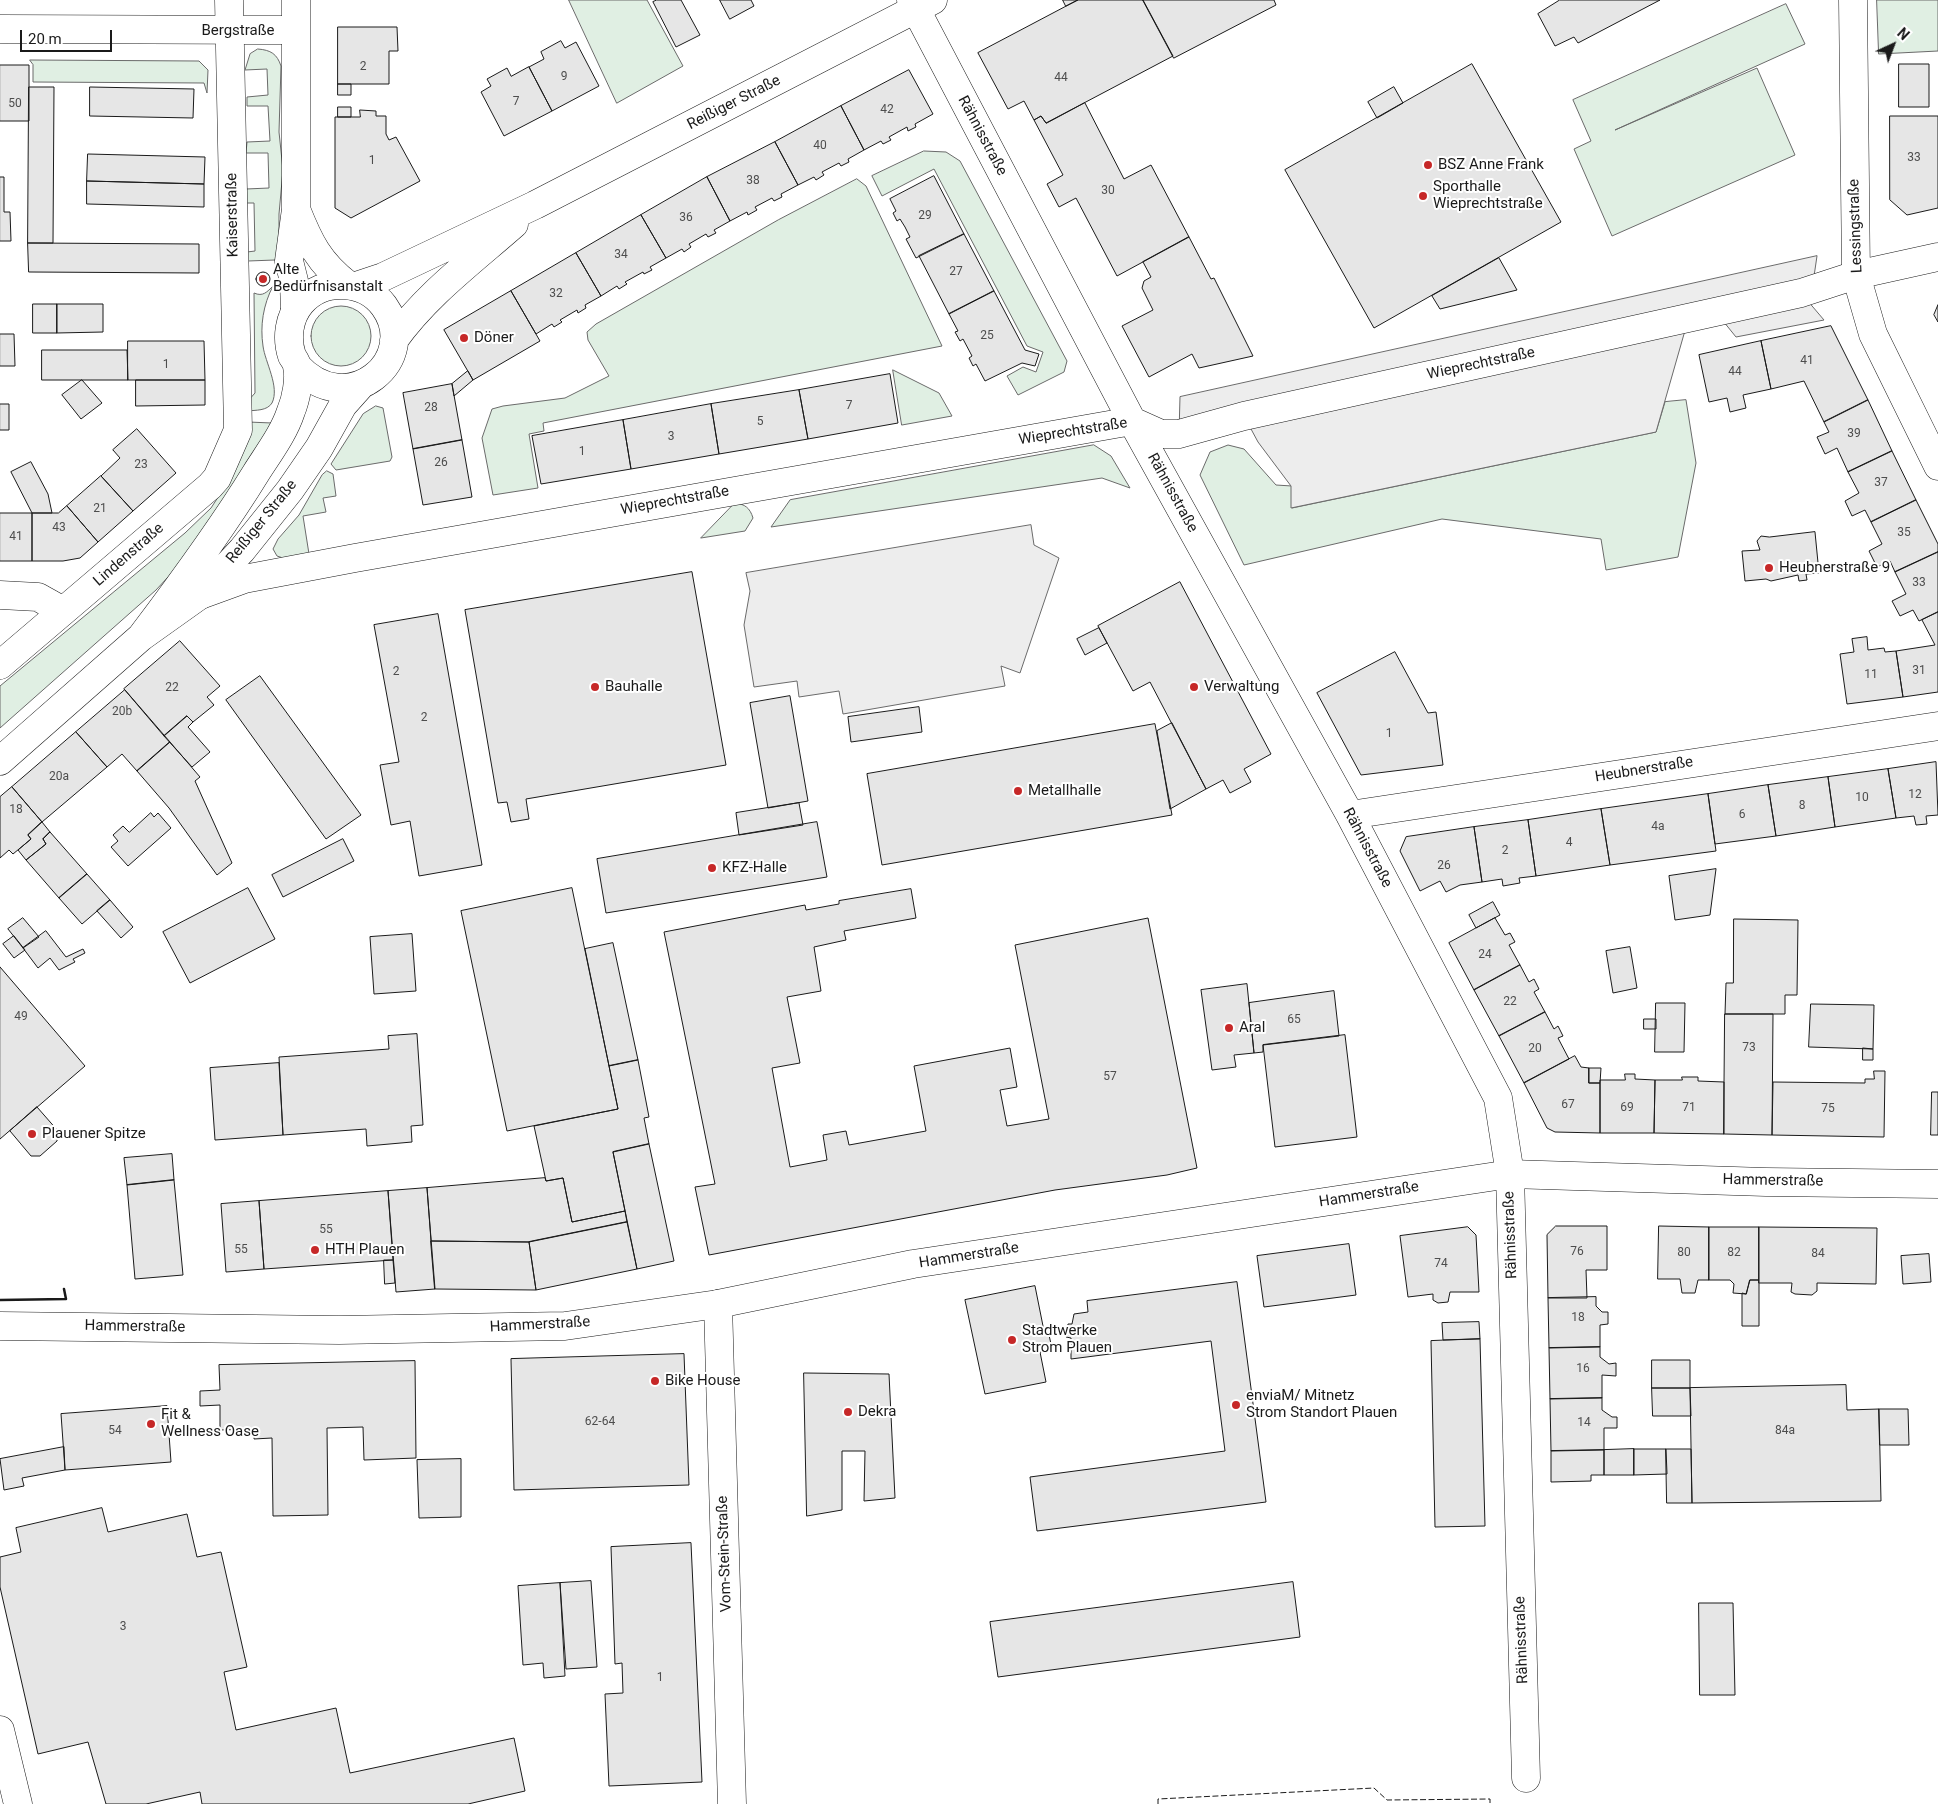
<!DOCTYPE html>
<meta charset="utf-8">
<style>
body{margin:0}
#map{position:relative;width:1938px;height:1804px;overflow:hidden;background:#fff;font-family:Roboto,sans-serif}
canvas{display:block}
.north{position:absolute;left:1868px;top:20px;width:50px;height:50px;-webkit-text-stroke:4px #fff;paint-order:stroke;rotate:43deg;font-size:14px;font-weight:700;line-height:20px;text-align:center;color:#1a1a1a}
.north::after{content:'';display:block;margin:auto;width:18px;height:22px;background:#1a1a1a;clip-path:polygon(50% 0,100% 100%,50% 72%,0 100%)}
.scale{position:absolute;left:20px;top:30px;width:92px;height:22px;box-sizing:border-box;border:2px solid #1a1a1a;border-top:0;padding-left:6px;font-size:15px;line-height:18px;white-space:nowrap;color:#1a1a1a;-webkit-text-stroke:4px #fff;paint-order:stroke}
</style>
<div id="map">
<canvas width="1938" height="1804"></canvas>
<div class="north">N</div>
<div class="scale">20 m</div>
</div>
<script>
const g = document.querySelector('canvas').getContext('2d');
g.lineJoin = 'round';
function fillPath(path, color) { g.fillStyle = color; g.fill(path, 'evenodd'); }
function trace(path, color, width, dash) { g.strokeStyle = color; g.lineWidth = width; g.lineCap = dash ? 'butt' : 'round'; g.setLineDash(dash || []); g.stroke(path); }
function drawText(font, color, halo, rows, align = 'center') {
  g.font = font + ' Roboto,sans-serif'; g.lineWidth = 4; g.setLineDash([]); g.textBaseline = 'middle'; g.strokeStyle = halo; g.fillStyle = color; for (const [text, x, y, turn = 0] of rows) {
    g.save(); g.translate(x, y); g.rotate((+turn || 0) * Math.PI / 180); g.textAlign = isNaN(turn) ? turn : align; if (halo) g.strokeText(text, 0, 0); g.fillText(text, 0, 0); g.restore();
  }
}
const green = new Path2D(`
 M569 0H647L683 66 617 103Z
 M1877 0H1938V51L1879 54Z
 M1786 4 1805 44 1615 130 1757 68 1795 155 1612 236 1574 149 1591 141 1573 100Z
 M258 49C271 50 277 54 281 66L279 132 283 170 279 214V257L275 260 248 261 247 252 255 251 254 203H246V189L269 188 268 153H246L247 142 270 141 268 106H247V97L268 95 267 69 245 70 250 54Z
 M30 60 199 61 208 70 207 93 204 83 33 82V65Z
 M924 151 946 152 960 161 1067 361 1064 372 1018 395 1007 376 1023 367 1036 372 1043 352 1027 346 934 169 882 196 872 176Z
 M857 179 866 186 942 346 543 423 544 431 529 434 538 488 493 495 482 438 492 409 503 406 565 398 609 376 588 340 587 332 596 324 778 220Z
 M273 286C263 305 260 326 263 346 265 362 280 387 272 403 267 411 256 410 247 411V402L255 393 254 293C263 297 267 292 273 286Z
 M311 336a30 30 0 1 1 60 0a30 30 0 1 1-60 0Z
 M893 370 939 393 952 416 902 425Z
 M1686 400 1696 463 1678 557 1606 570 1601 539 1442 519 1244 565 1200 475 1210 452 1228 445 1244 449 1276 485 1292 486V508L1656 432 1665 402Z
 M376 406 383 408 392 457 390 461 336 470 331 464 363 414Z
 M248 422 272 423 193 550 156 590 0 728V686L185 533 211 508 228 482Z
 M1094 445 1111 456 1130 488 1102 478 771 527 790 500Z
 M327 471 333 474 336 496 323 498 326 512 303 516 309 554 286 559 277 556 273 549 278 539 299 515 322 475Z
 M735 503C745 504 750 508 753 518L745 531 701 538Z`);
fillPath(green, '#e0efe3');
trace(green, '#6a6a6a', 1);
const parking = new Path2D(`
 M1817 256 1812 290 1801 293 1824 320 1736 337 1715 311 1688 320 1656 432 1291 508V486L1258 442 1244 416 1179 434 1180 397Z
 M1031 525 1034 545 1059 558 1020 673 1001 666 1005 686 843 714 839 691 799 697 797 681 754 687 744 625 750 591 746 573Z`);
fillPath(parking, '#ededed');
trace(parking, '#6a6a6a', 1);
const building = new Path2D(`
 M657 0H681L700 35 676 47 653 2Z
 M720 0H751L754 6 730 19Z
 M1063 0H1078L1066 6Z
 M1078 0H1143L1173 56 1046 123 1041 116 1034 120 1024 101 1008 109 978 53Z
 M1143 0H1274L1276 5 1174 58Z
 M1560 0H1660L1578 43 1574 37 1555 46 1538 14Z
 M338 27H397L398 51H389V84H338Z
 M561 41 565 48 576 42 599 86 552 111 529 67 544 59 541 52Z
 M1472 64 1561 222 1374 328 1285 170Z
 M1899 64H1929V107H1899Z
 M0 65H29V121H0Z
 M529 67 552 111 504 136 481 92 491 86 487 79 507 68 511 76Z
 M909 70 933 114 915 124 916 127 908 131 907 127 889 137 891 140 883 144 881 141 864 150 841 106Z
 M338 84H351V95H338Z
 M29 87H54L53 243H28Z
 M90 87 194 89 193 118 90 116Z
 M1394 87 1403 103 1377 118 1368 102Z
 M1085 103 1124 179 1151 165 1189 237 1117 276 1076 198 1059 207 1047 184 1063 175 1034 120 1041 116 1046 123Z
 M841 106 864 150 848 159 849 162 841 166 839 163 822 172 824 175 816 180 814 177 798 185 775 142Z
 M338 107H351V117H338Z
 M360 110 376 111V116H386V134L389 140 396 137 420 181 351 218 335 208V117H360Z
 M1890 116H1938V208L1907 215 1890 200Z
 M775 142 798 185 781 194 782 197 774 201 772 198 755 207 757 210 748 215 747 212 730 221 707 177Z
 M88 154 205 157 204 184 87 181Z
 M934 176 964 234 916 258 906 239 910 237 905 227 900 219 897 221 893 213 896 211 890 199Z
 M0 177H4V212H10L11 241H0Z
 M707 177 730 221 714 230 716 233 708 237 706 234 689 244 691 247 684 252 682 249 666 258 641 215Z
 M87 181 204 184V207L87 204Z
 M641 215 666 258 650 267 652 270 644 274 643 272 625 282 627 284 619 289 617 286 601 296 576 253Z
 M964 234 994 291 949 314 919 256Z
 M1189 237 1211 279 1214 278 1253 356 1199 368 1192 354 1149 377 1122 326 1153 310 1142 288 1144 281 1151 277 1143 262Z
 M28 243 199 244V273L29 272Z
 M576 253 601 296 585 305 586 308 578 313 577 310 560 320 562 322 554 327 552 324 536 334 511 291Z
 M1499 258 1517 290 1440 309 1432 296Z
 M256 279a7 7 0 1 1 14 0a7 7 0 1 1-14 0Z
 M511 291 540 341 473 380 444 330Z
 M994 291 1025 350 1039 354 1035 366 1022 363 985 381 976 364 973 366 969 358 972 356 963 339 960 341 955 332 958 331 949 314Z
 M33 304H57V333H33Z
 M57 304H103V332L57 333Z
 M1938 305V322L1934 315Z
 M1831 326 1868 400 1824 422 1804 381 1771 389 1761 341Z
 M0 334H14L15 366H0Z
 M128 341H204L205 380H128Z
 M1761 341 1771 389 1743 395 1746 408 1730 412 1727 398 1709 402 1699 355Z
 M42 350H127L128 380H42Z
 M468 371 473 380 454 396 452 384Z
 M890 374 898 423 808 439 799 390Z
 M82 380 102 403 81 419 62 395Z
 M136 380H205V405L136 406Z
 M452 384 462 440 413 449 403 393Z
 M799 390 808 439 719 454 711 404Z
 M1868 400 1892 451 1848 472 1837 448 1825 454 1817 437 1829 432 1824 422Z
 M0 404H9V430H0Z
 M711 404 719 454 631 469 623 420Z
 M623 420 631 469 541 484 532 436Z
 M137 429 176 473 133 511 101 476 120 458 113 450Z
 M462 440 472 497 423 505 413 449Z
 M1892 451 1916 500 1871 522 1865 510 1852 516 1845 501 1859 493 1848 472Z
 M31 462 48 494 52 513H32L11 472Z
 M101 476 133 511 98 542 67 506Z
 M1916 500 1938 544V552L1895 572 1890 561 1877 567 1869 551 1882 544 1871 522Z
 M67 506 98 542 80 558 63 561H32V513H58Z
 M0 513H32V561H0Z
 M1815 532 1819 573 1806 574 1807 580 1799 581 1798 575 1771 581 1766 579 1745 581 1742 551 1760 550 1757 541 1761 536 1769 537Z
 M1938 552V612L1919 621 1913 610 1900 616 1892 601 1906 594 1895 572Z
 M692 572 726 765 526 799 529 819 511 822 507 802 498 803 465 610Z
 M1180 582 1271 754 1244 769 1251 782 1230 793 1223 780 1206 789 1150 682 1133 691 1098 626Z
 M1938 612V692L1903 697 1896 651 1935 645 1922 620Z
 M438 614 482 865 419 876 410 821 391 825 380 765 399 762 374 625Z
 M1099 628 1107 643 1085 655 1077 639Z
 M1867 637 1868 650 1884 648 1885 652 1896 651 1903 697 1847 704 1840 654 1854 652 1852 639Z
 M180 641 220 686 207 697 214 705 193 722 187 716 164 736 124 689Z
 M1395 652 1428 713 1436 712 1443 765 1361 775 1317 693Z
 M260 676 361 815 326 839 226 700Z
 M125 690 170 742 137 771 122 754 107 767 76 732Z
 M790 696 808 801 768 808 750 703Z
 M919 707 922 732 851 742 848 717Z
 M187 716 193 722 188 727 210 752 192 767 164 736Z
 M1172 723 1206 789 1170 809 1157 731Z
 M1155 724 1172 815 882 865 867 774Z
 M76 732 107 767 42 822 12 787Z
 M170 742 200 777 195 781 232 863 217 875 169 808 137 771Z
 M1936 762 1938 815 1926 816 1927 824 1916 825 1914 816 1896 818 1888 769Z
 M1888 769 1896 818 1835 827 1828 777Z
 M1828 777 1835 827 1776 836 1768 785Z
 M1768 785 1776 836 1715 844 1708 794Z
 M12 787 42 822 28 835 31 839 13 854 9 850 0 858V797Z
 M1708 794 1716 851 1610 865 1601 809Z
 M799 803 803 825 739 835 736 813Z
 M1601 809 1610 865 1536 876 1528 820Z
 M151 813 154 817 158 813 171 828 128 866 111 847 118 841 113 835 123 826 129 832Z
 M1528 820 1536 876 1519 878 1520 883 1503 886 1502 879 1482 882 1474 827Z
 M42 822 50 832 43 839 46 844 26 860 18 850 31 839 28 835Z
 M817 822 827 877 606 913 597 859Z
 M1474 827 1482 882 1460 885 1446 892 1440 881 1420 891 1400 851 1406 837Z
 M50 832 87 874 59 898 26 860 46 844 43 839Z
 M343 839 354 861 283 897 272 875Z
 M1716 869 1710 915 1675 920 1669 876Z
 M87 874 110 900 82 924 59 898Z
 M248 888 275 939 190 983 163 932Z
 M572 888 618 1109 507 1131 461 911Z
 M911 889 916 918 844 931 846 940 814 947 821 991 787 997 800 1063 772 1068 790 1167 827 1160 823 1135 846 1131 849 1145 926 1131 914 1066 1010 1048 1017 1087 1000 1090 1007 1126 1049 1119 1015 945 1148 918 1197 1168 1167 1175 1055 1190 709 1255 695 1187 715 1184 664 932 805 905 806 910 839 904V901Z
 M110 900 133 927 121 938 97 911Z
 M1493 902 1500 915 1476 928 1469 915Z
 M23 918 39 937 23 948 8 929Z
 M1495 918 1505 935 1510 933 1515 942 1509 945 1520 965 1474 990 1449 943Z
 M1734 919 1798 920 1797 995H1785V1014H1725L1726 983H1733Z
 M46 931 66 957 83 949 85 953 73 959 75 962 59 970 50 958 38 968 23 948Z
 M412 934 416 991 374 994 370 937Z
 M14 936 25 950 14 958 3 944Z
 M613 943 638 1060 609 1066 585 949Z
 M1630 947 1637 988 1613 993 1606 951Z
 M1520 965 1529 982 1534 979 1539 989 1534 992 1545 1012 1499 1036 1474 990Z
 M0 967 85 1066 0 1139Z
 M1247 984 1254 1053 1234 1055 1236 1067 1212 1070 1201 990Z
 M1334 991 1339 1036 1263 1045V1052L1254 1053 1249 1003Z
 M1656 1003H1685L1684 1052H1655Z
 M1811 1004 1874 1005 1873 1049 1809 1047Z
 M1545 1012 1554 1029 1558 1026 1563 1036 1558 1038 1569 1059 1524 1083 1499 1036Z
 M1725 1014H1773L1772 1135 1724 1134Z
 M1644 1019H1656V1029H1644Z
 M417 1034 423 1125 411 1126 412 1142 367 1146 366 1129 283 1135 279 1057 389 1049 388 1036Z
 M1345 1035 1357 1137 1275 1147 1263 1045Z
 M1863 1048 1873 1049V1060H1863Z
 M1575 1056 1581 1067 1589 1068V1083H1600V1133L1555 1132 1547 1128 1524 1083Z
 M638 1060 649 1117 644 1118 649 1144 613 1152 625 1211 572 1222 563 1178 546 1181 534 1126 618 1109 609 1066Z
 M279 1063 283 1135 215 1140 210 1068Z
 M1589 1068H1601L1600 1083H1589Z
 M1874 1071H1885L1884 1137 1772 1135 1773 1082 1865 1083V1079H1874Z
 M1625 1074H1635V1079L1655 1080 1654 1133H1600V1080H1625Z
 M1682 1077H1698V1081L1724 1082V1134L1654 1133 1655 1080H1682Z
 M1932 1092H1938V1135H1931Z
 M37 1107 58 1131 57 1141 40 1156H31L10 1131Z
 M649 1144 674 1261 637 1269 613 1152Z
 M172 1154 174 1180 127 1185 124 1158Z
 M545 1178 546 1181 563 1178 572 1222 625 1211 627 1222 529 1242 431 1241 427 1188Z
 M174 1180 183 1275 135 1279 127 1185Z
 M427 1188 435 1289 396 1292 388 1191Z
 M388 1191 393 1260 264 1269 259 1201Z
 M259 1201 264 1269 226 1272 221 1204Z
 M627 1222 637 1269 536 1290 529 1242Z
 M1556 1226H1607V1270H1586L1587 1298H1548L1547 1235Z
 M1659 1226 1709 1227V1280H1698L1695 1293H1682L1680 1279H1658Z
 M1468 1227 1476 1235 1479 1292H1450L1448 1302 1438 1303 1433 1300V1294L1408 1297 1400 1236Z
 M1709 1227H1759V1280H1750L1746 1294 1733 1293 1734 1284 1730 1280H1709Z
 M1759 1227 1877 1228 1876 1284 1817 1283V1291L1812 1295 1795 1294 1791 1292 1792 1283H1759Z
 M431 1241 529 1242 536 1290 435 1289Z
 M1349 1244 1356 1295 1264 1307 1257 1256Z
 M1929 1254 1931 1282 1903 1284 1901 1256Z
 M384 1260H393L395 1283 385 1284Z
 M1750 1280H1759V1326H1742V1293L1746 1294Z
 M1237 1282 1266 1502 1037 1531 1030 1477 1225 1451 1211 1341 1071 1359V1338L1066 1337 1068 1324H1072L1074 1314 1088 1312 1087 1301Z
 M1035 1286 1044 1331 1049 1335 1051 1344 1047 1351 1040 1352 1046 1382 985 1394 965 1300Z
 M1596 1297V1306L1602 1312H1608V1324L1600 1325V1347L1549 1348 1548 1298Z
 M1479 1322 1480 1339 1443 1340 1442 1323Z
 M1480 1339 1485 1526 1435 1527 1431 1341Z
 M1600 1347V1357L1609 1364 1616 1363V1376L1602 1375V1398L1550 1399 1549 1348Z
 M684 1354 689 1485 514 1490 511 1359Z
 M1652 1360H1690V1388H1652Z
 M415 1361 416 1458 364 1460 363 1427 327 1428 328 1515 273 1516 272 1438 254 1439 255 1429 220 1430V1405L200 1406V1391L220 1390 219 1365Z
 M804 1373 889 1374 895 1498 864 1501 865 1451H842V1510L807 1516Z
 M1846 1385 1847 1410 1879 1409 1881 1501 1692 1503 1690 1388Z
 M1652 1388H1690L1691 1416H1653Z
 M1602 1398V1410L1612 1417H1617V1428H1604V1450L1551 1451 1550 1399Z
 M167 1406 171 1462 65 1470 61 1414Z
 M1879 1409H1908L1909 1445H1880Z
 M64 1447 65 1470 22 1478 24 1486 4 1490 0 1459Z
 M1634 1449V1475H1604V1450Z
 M1634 1449H1666L1667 1474 1634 1475Z
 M1666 1449H1691L1692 1503H1667Z
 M1604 1450V1475H1591V1481L1551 1482V1451Z
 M461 1459V1517L419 1518 417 1460Z
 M102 1508 108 1532 187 1514 197 1557 221 1552 247 1667 224 1672 236 1730 336 1708 350 1773 514 1738 525 1791 468 1804H202L200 1792 146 1804H106L88 1742 38 1754 0 1587V1557L21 1552 16 1528Z
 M691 1543 702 1782 609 1786 605 1694 623 1693 622 1663 615 1664 611 1547Z
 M591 1581 597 1667 566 1669 560 1583Z
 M1293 1582 1300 1637 998 1677 990 1622Z
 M560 1583 565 1676 544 1678 543 1663 523 1665 518 1586Z
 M1699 1603H1733L1735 1695H1700Z`);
fillPath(building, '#e6e6e6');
trace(building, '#1a1a1a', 1);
const minor = new Path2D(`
 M911 0 1132 421 1350 815 1498 1098 1510 1174 1526 1778
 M0 29 296 30
 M296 209C309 242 319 263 348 285
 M295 311 294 281 289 261 296 209V0
 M0 595 38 597 63 611
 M200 595 244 579 355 558 1132 421 1161 434H1179L1244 416 1801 293 1856 275 1938 257
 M0 665 210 486 217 478 238 430 229 0
 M1350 815 1938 726
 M718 1304 732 1804
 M0 1730 18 1804`);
const tertiary = new Path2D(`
 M356 286 383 277 535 205 933 0
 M394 340C426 295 472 261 514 224
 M141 637C181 584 221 530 256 473 268 454 284 433 291 411 296 399 300 379 297 366 297 363 294 359 292 356 286 338 289 317 301 303 322 278 364 279 384 306 422 359 348 422 297 366
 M0 761 141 637 200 595 242 550 290 490 319 448 343 405 360 386`);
const secondary = new Path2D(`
 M1853 0 1856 275 1873 334 1938 466`);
const primary = new Path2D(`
 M0 1326 339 1330 565 1326 718 1304 913 1264 1510 1174 1766 1182 1938 1184`);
trace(minor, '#1a1a1a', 29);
trace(tertiary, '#1a1a1a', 29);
trace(secondary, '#1a1a1a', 29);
trace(primary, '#1a1a1a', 29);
trace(minor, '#fff', 28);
trace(tertiary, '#fff', 28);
trace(secondary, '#fff', 28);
trace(primary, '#fff', 28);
trace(new Path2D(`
 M1158 1804V1799L1374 1788 1387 1800 1490 1799V1804`), '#1a1a1a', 1, [6, 2.5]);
trace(new Path2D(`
 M0 1300 66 1299 64 1289`), '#1a1a1a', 2.5);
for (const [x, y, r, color] of [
 [1428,165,5,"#c62828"],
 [1423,196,5,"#c62828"],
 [263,279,5,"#c62828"],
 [464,338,5,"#c62828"],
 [1769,568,5,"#c62828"],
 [595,687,5,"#c62828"],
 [1194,687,5,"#c62828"],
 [1018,791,5,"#c62828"],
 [712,868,5,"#c62828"],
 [1229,1028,5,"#c62828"],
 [32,1134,5,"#c62828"],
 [315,1250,5,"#c62828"],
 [1012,1340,5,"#c62828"],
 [655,1381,5,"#c62828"],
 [1236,1405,5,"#c62828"],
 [848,1412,5,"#c62828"],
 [151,1424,5,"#c62828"]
]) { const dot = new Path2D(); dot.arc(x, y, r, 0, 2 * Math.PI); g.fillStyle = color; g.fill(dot); trace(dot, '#fff', 2); }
drawText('12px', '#4d4d4d', null, [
 ["2",363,67],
 ["9",564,77],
 ["44",1061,78],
 ["7",516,102],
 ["50",15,104],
 ["42",887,110],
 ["40",820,146],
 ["33",1914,158],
 ["1",372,161],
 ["38",753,181],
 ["30",1108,191],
 ["29",925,216],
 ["36",686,218],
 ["34",621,255],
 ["27",956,272],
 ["32",556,294],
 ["25",987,336],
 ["41",1807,361],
 ["1",166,365],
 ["44",1735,372],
 ["7",849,406],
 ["28",431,408],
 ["5",760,422],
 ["39",1854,434],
 ["3",671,437],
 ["1",582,452],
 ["26",441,463],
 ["23",141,465],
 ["37",1881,483],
 ["21",100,509],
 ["43",59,528],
 ["35",1904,533],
 ["41",16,537],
 ["33",1919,583],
 ["31",1919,671],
 ["2",396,672],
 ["11",1871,675],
 ["22",172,688],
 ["20b",122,712],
 ["2",424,718],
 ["1",1389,734],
 ["20a",59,777],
 ["12",1915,795],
 ["10",1862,798],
 ["8",1802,806],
 ["18",16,810],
 ["6",1742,815],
 ["4a",1658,827],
 ["4",1569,843],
 ["2",1505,851],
 ["26",1444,866],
 ["24",1485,955],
 ["22",1510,1002],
 ["49",21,1017],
 ["65",1294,1020],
 ["73",1749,1048],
 ["20",1535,1049],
 ["57",1110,1077],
 ["67",1568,1105],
 ["69",1627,1108],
 ["71",1689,1108],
 ["75",1828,1109],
 ["55",326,1230],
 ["55",241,1250],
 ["76",1577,1252],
 ["80",1684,1253],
 ["82",1734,1253],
 ["84",1818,1254],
 ["74",1441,1264],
 ["18",1578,1318],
 ["16",1583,1369],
 ["62-64",600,1422],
 ["14",1584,1423],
 ["54",115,1431],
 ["84a",1785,1431],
 ["3",123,1627],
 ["1",660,1678]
]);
drawText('15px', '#1a1a1a', '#fff', [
 ["Bergstraße",238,31],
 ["Reißiger Straße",734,103,-27],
 ["Rähnisstraße",982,136,62],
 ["Kaiserstraße",233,215,-91],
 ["Lessingstraße",1856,226,-92],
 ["Wieprechtstraße",1481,364,-12],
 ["Wieprechtstraße",1073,432,-9],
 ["Rähnisstraße",1172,493,61],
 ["Wieprechtstraße",675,501,-10],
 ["Reißiger Straße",262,522,-51],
 ["Lindenstraße",129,555,-41],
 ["Heubnerstraße",1644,770,-9],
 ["Rähnisstraße",1367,848,62],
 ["Hammerstraße",1773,1181,1],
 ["Hammerstraße",1369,1195,-9],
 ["Rähnisstraße",1511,1235,-92],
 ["Hammerstraße",969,1256,-9],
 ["Hammerstraße",540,1325,-3],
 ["Hammerstraße",135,1327,1],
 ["Vom-Stein-Straße",725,1554,-92],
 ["Rähnisstraße",1522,1640,-92]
]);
drawText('15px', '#1a1a1a', '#fff', [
 ["BSZ Anne Frank",1438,165],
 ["Sporthalle",1433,187],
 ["Wieprechtstraße",1433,204],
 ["Alte",273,270],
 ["Bedürfnisanstalt",273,287],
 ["Döner",474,338],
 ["Heubnerstraße 9",1779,568],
 ["Bauhalle",605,687],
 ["Verwaltung",1204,687],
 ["Metallhalle",1028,791],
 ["KFZ-Halle",722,868],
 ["Aral",1239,1028],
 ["Plauener Spitze",42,1134],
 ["HTH Plauen",325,1250],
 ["Stadtwerke",1022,1331],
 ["Strom Plauen",1022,1348],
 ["Bike House",665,1381],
 ["enviaM/ Mitnetz",1246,1396],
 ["Strom Standort Plauen",1246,1413],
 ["Dekra",858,1412],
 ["Fit &",161,1415],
 ["Wellness Oase",161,1432]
], 'left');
</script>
